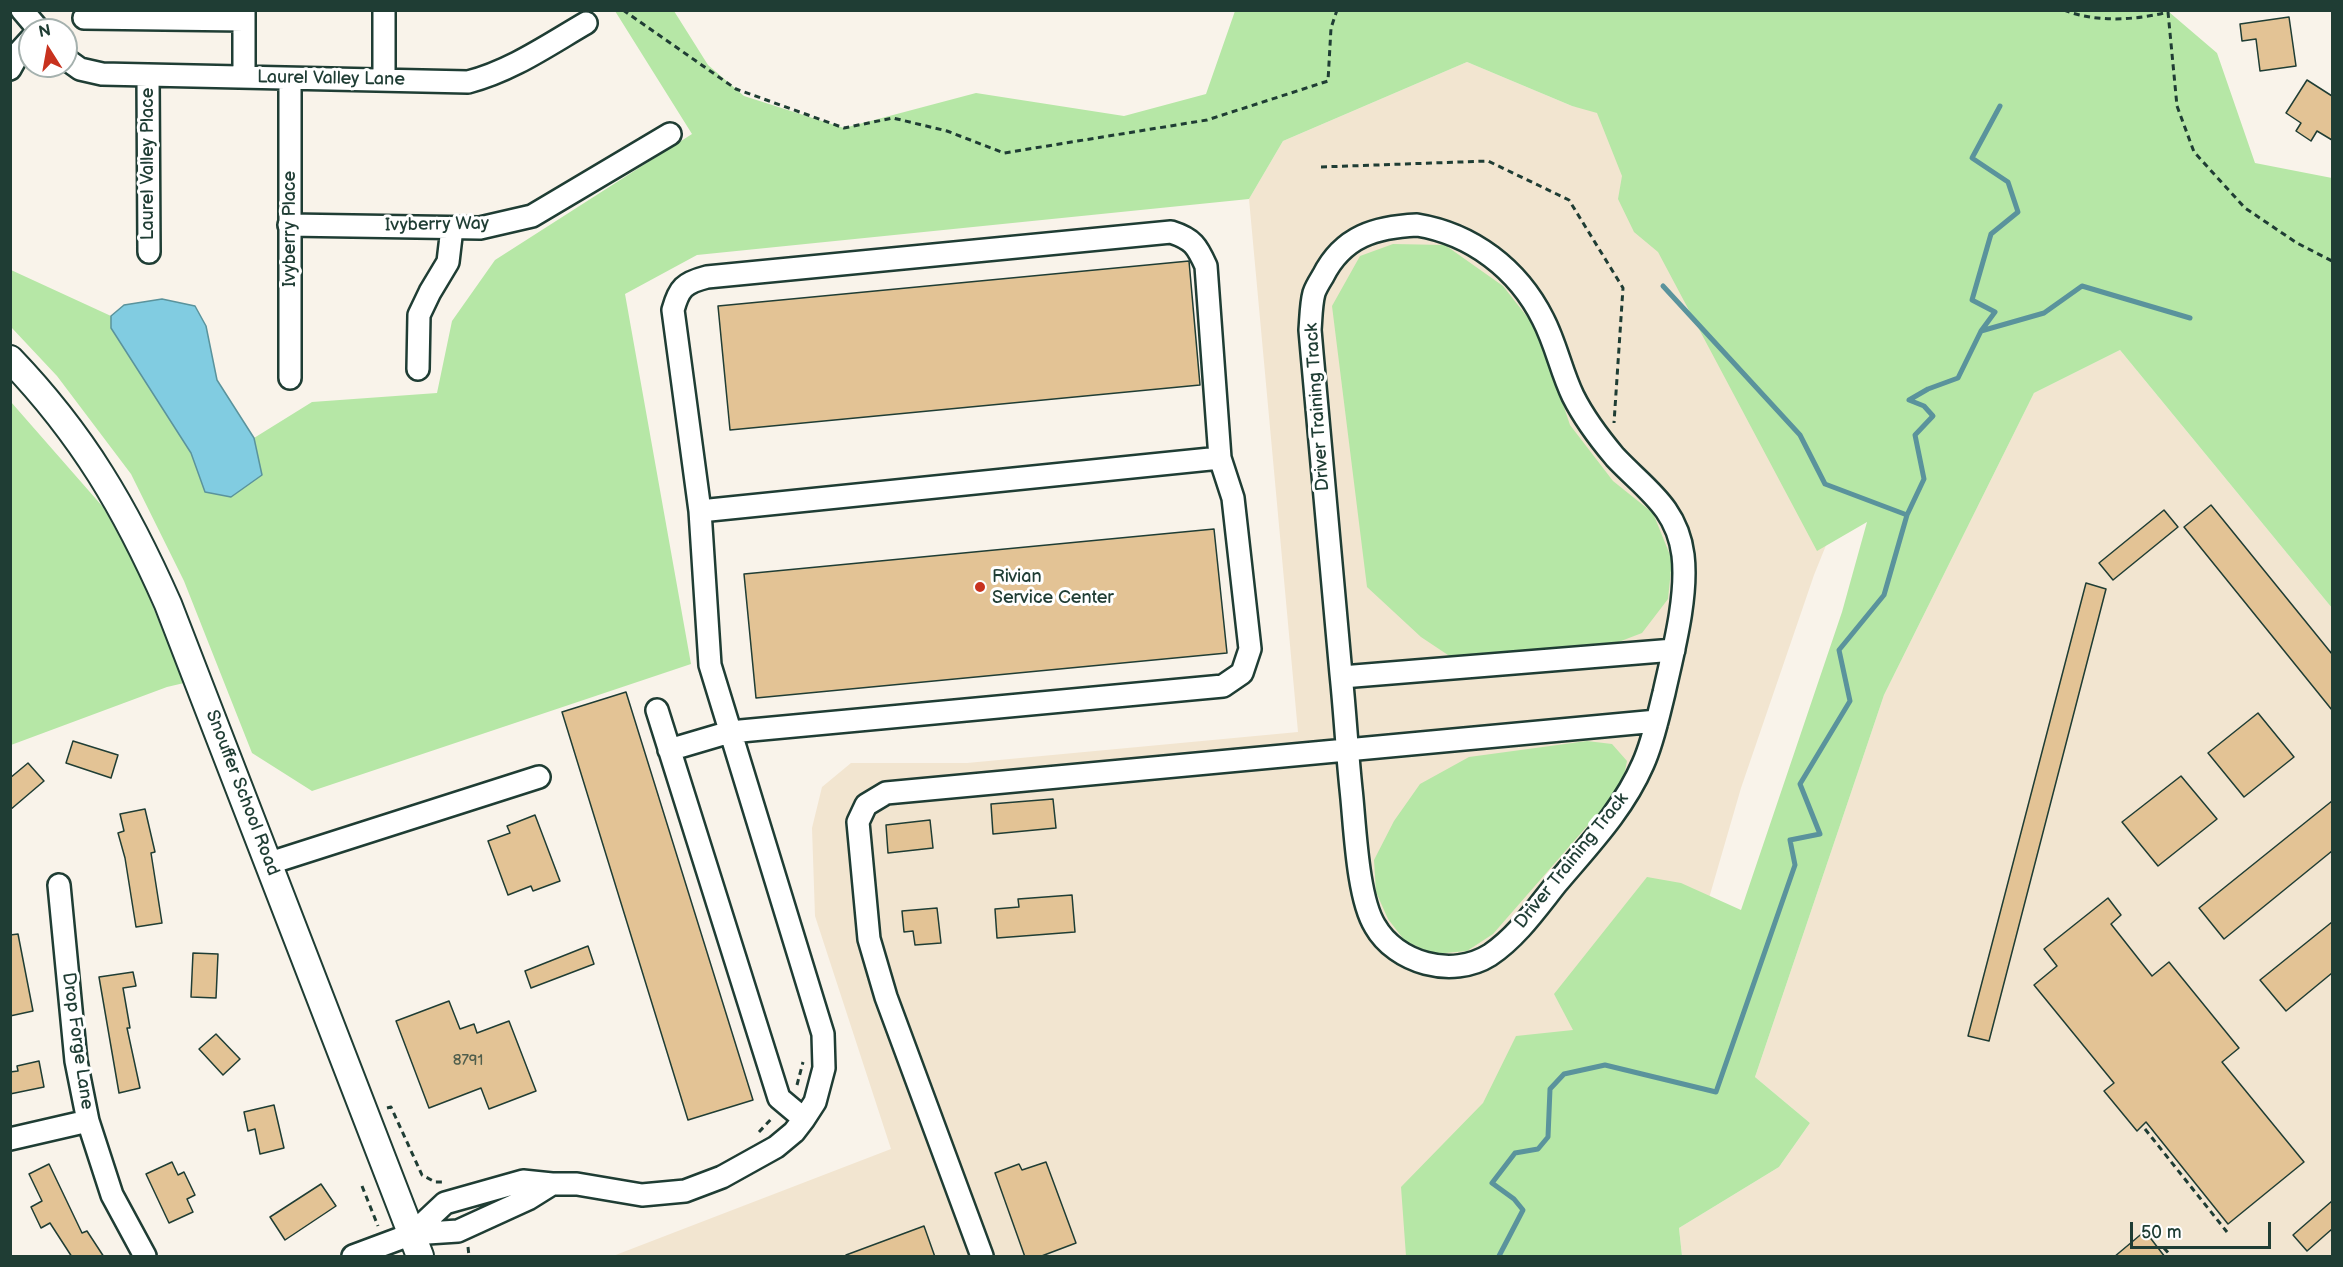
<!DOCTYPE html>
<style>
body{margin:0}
#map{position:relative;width:2343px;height:1267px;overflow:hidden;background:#f9f3ea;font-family:"Balsamiq Sans",sans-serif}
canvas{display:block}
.frame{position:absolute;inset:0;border:12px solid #1f3d34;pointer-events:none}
.north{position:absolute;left:18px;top:18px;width:60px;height:60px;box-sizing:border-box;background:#fff;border:2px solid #a5b1ae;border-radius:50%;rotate:349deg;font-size:16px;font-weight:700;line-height:24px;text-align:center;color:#1f3d34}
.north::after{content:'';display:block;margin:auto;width:21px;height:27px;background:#c8321e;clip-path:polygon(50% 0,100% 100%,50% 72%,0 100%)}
.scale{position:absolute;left:2130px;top:1222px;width:141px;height:27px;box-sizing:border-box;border:3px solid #1f3d34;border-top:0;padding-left:8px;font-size:18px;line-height:21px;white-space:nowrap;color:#1f3d34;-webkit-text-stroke:4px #fff;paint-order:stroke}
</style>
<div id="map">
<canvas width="2343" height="1267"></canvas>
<div class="frame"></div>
<div class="north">N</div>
<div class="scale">50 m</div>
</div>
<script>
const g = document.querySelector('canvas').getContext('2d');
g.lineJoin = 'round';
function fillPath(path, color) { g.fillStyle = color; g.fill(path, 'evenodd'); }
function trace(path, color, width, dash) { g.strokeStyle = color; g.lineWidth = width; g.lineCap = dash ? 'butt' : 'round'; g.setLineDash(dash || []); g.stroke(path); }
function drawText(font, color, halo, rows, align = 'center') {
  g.font = font + ' "Balsamiq Sans",sans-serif'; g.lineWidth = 6; g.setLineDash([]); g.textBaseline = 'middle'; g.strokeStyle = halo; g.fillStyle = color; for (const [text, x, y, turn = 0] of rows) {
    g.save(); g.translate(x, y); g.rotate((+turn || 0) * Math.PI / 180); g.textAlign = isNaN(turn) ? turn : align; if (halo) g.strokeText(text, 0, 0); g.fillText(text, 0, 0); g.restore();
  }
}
fillPath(new Path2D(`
 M1467 62 1572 106 1974 179 1814 575 1741 788 1605 1256H613L891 1149 815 916 812 828 822 787 851 763H967L1298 732 1249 199 1283 141Z
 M2120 350 2332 608V1256H1682L1679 1228 1779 1167 1810 1123 1755 1077 1884 695 2034 393Z`), '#f2e5d0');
fillPath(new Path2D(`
 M615 11H674L708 65 744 96 844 128 976 93 1124 116 1206 94 1235 11H2170L2169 12 2217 53 2255 163 2332 178V608L2120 350 2034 393 1884 695 1755 1077 1810 1123 1779 1167 1679 1228 1682 1256H1406L1401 1187 1483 1103 1516 1036 1573 1030 1554 994 1647 877 1681 883 1741 910 1842 612 1867 522 1817 551 1658 252 1634 232 1618 199 1622 176 1597 113 1572 106 1467 62 1283 141 1249 199 697 255 625 294 691 664 312 791 252 753 184 581 131 474 57 376 11 327V270L111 316 112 328 191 453 205 492 262 475 254 438 312 402 437 393 452 321 495 260 692 134Z
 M1393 244 1445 245 1503 286 1539 332 1570 425 1613 481 1653 513 1672 560 1668 599 1642 633 1608 646 1451 657 1421 637 1367 587 1332 306 1360 256Z
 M11 402 103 507 137 568 184 683 167 687 11 745Z
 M1587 741 1612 744 1627 761 1622 786 1493 934 1467 951 1434 954 1405 941 1388 919 1376 892 1374 860 1394 821 1420 784 1469 757Z`), '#b6e7a6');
const water = new Path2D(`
 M162 299 195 306 206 326 217 380 254 438 262 475 231 497 205 492 191 453 111 328V316L124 305Z`);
fillPath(water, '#81cce1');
trace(water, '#5a939c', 1.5);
trace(new Path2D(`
 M1663 286 1800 435 1825 484 1907 515
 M1981 331 1995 312 1972 300 1991 234 2018 212 2008 182 1972 158 2000 106
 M1499 1256 1523 1210 1514 1199 1492 1183 1515 1153 1538 1149 1548 1137 1550 1089 1564 1074 1605 1065 1716 1092 1795 865 1790 840 1820 834 1800 784 1850 701 1839 650 1884 595 1907 515 1924 479 1915 435 1933 416 1924 406 1909 400 1928 389 1958 378 1981 331 2044 313 2082 286 2190 318`), '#5a939c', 5);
const building = new Path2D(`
 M2289 17 2296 66 2260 71 2256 39 2242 41 2240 24Z
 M2307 80 2332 96V140L2317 131 2311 141 2296 131 2301 123 2286 113Z
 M1189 261 1200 385 730 430 718 306Z
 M2211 505 2332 654V710L2184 527Z
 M2164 510 2178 527 2113 580 2099 563Z
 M1214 529 1227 653 756 698 744 574Z
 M2086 583 2106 589 1989 1041 1968 1036Z
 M626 692 753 1100 688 1120 562 712Z
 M2258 713 2294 757 2244 797 2208 753Z
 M73 741 118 755 111 778 66 763Z
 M28 763 44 781 10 810V778Z
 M2181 776 2217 819 2158 866 2122 822Z
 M1053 799 1056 828 993 834 991 804Z
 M2332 801V851L2224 939 2199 908Z
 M145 809 155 852 151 853 162 923 136 927 125 858 118 833 124 831 120 814Z
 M535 815 560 881 533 891 531 886 508 895 488 841 510 833 507 826Z
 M930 820 933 848 888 853 886 825Z
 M1072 895 1075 932 997 938 995 909 1019 907 1018 899Z
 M2108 898 2121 915 2111 924 2152 976 2169 962 2239 1048 2222 1062 2304 1162 2228 1224 2146 1122 2137 1131 2104 1091 2114 1083 2034 985 2057 966 2044 949Z
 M937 908 941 943 915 945 913 931 904 932 902 911Z
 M2332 922V973L2286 1011 2260 980Z
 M18 934 33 1011 10 1016V935Z
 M588 946 594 964 531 988 525 971Z
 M193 953 218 954 216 998 191 997Z
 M133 972 136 986 123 988 130 1028H127L140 1088 119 1093 99 977Z
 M449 1001 460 1029 474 1024 477 1033 509 1021 536 1091 489 1109 481 1088 429 1108 396 1021Z
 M216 1034 240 1059 223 1075 199 1049Z
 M39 1061 44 1087 10 1094V1072L18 1071 17 1066Z
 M274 1105 284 1148 260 1154 255 1129 248 1131 244 1112Z
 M172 1162 178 1175 184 1172 195 1195 187 1199 193 1212 169 1223 146 1174Z
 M1046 1162 1076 1243 1039 1257H1025L995 1173 1019 1164 1022 1170Z
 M49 1164 82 1233 87 1231 104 1257H72L50 1223 41 1228 31 1207 42 1201 29 1174Z
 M321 1184 336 1206 285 1240 270 1217Z
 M2332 1201V1229L2307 1251 2293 1235Z
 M924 1226 935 1257H846V1255Z
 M2145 1231 2165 1257H2114Z`);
fillPath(building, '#e3c395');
trace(building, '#1f3d34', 1.5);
const minor = new Path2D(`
 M22 10 39 30
 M244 10V77
 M84 18 244 20
 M66 59 80 69 102 74 468 82C511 71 548 45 586 23
 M10 69 20 51 30 40
 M148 76 149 252
 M384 80V10
 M289 225 480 228 532 216 670 134
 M1417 225C1472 234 1518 269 1543 319 1556 344 1561 371 1573 396 1584 418 1599 438 1615 457 1645 489 1677 507 1683 555 1688 597 1673 652 1664 693 1658 717 1653 742 1643 764 1623 810 1589 845 1557 883 1537 908 1517 937 1490 955 1452 979 1396 963 1375 926 1357 897 1355 824 1351 789 1347 751 1345 712 1341 674 1331 560 1320 445 1310 330 1311 318 1311 304 1314 293 1316 287 1320 281 1323 276 1343 236 1376 227 1417 225Z
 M418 369 419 315 430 292 448 262 452 228
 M290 378V79
 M1342 677 1674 650
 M657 710 779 1098 804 1119
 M669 750 730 732 1223 686 1242 673 1250 649 1233 498 1220 458 1206 266C1197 246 1193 239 1171 232L707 277C684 283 679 288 673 310L700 511
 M270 863 539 777
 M59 885 76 1061 88 1121 112 1195 145 1256
 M10 1139 88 1121
 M552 1184 528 1199 458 1231 412 1234 445 1203 523 1181 552 1184H577L642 1195 685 1191 722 1177 776 1147 794 1132 804 1119 815 1102 824 1068 823 1034 710 665 700 511 1220 458
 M353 1256 412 1234
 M982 1256 886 997 869 939 858 822 866 805 886 793 1657 721`);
const major = new Path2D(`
 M10 359C83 435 126 509 168 604L420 1256`);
trace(minor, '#1f3d34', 26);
trace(major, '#1f3d34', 30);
trace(new Path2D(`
 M623 10 736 89 844 128 893 118 947 131 1004 153 1207 120 1328 81 1331 28 1337 10
 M2064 10C2095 23 2137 20 2168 12
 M2168 12 2177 106 2194 152 2245 208 2297 243 2332 261
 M1321 167 1488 161 1569 200 1623 288 1614 423
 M797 1085 803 1062
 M387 1108 391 1107 422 1175 435 1182H442
 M2145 1129 2227 1232
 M759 1132 773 1117
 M362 1186 378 1226
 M468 1247 469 1256
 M2164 1248 2171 1256`), '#1f3d34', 3, [6, 4.5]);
trace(minor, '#fff', 21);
trace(major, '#fff', 26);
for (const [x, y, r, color] of [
 [980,587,6,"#c8321e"]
]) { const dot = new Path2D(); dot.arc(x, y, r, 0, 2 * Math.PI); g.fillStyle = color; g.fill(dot); trace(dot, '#fff', 2); }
drawText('15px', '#505e4c', null, [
 ["8791",468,1061]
]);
drawText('18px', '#1f3d34', '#fff', [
 ["Laurel Valley Lane",331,79,1],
 ["Laurel Valley Place",148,164,-90],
 ["Ivyberry Way",437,225,-1],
 ["Ivyberry Place",290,229,-90],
 ["Driver Training Track",1318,407,-94],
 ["Snouffer School Road",242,793,69],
 ["Driver Training Track",1572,861,-51],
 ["Drop Forge Lane",77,1041,82]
]);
drawText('18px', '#1f3d34', '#fff', [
 ["Rivian",992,577],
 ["Service Center",992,598]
], 'left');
</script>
